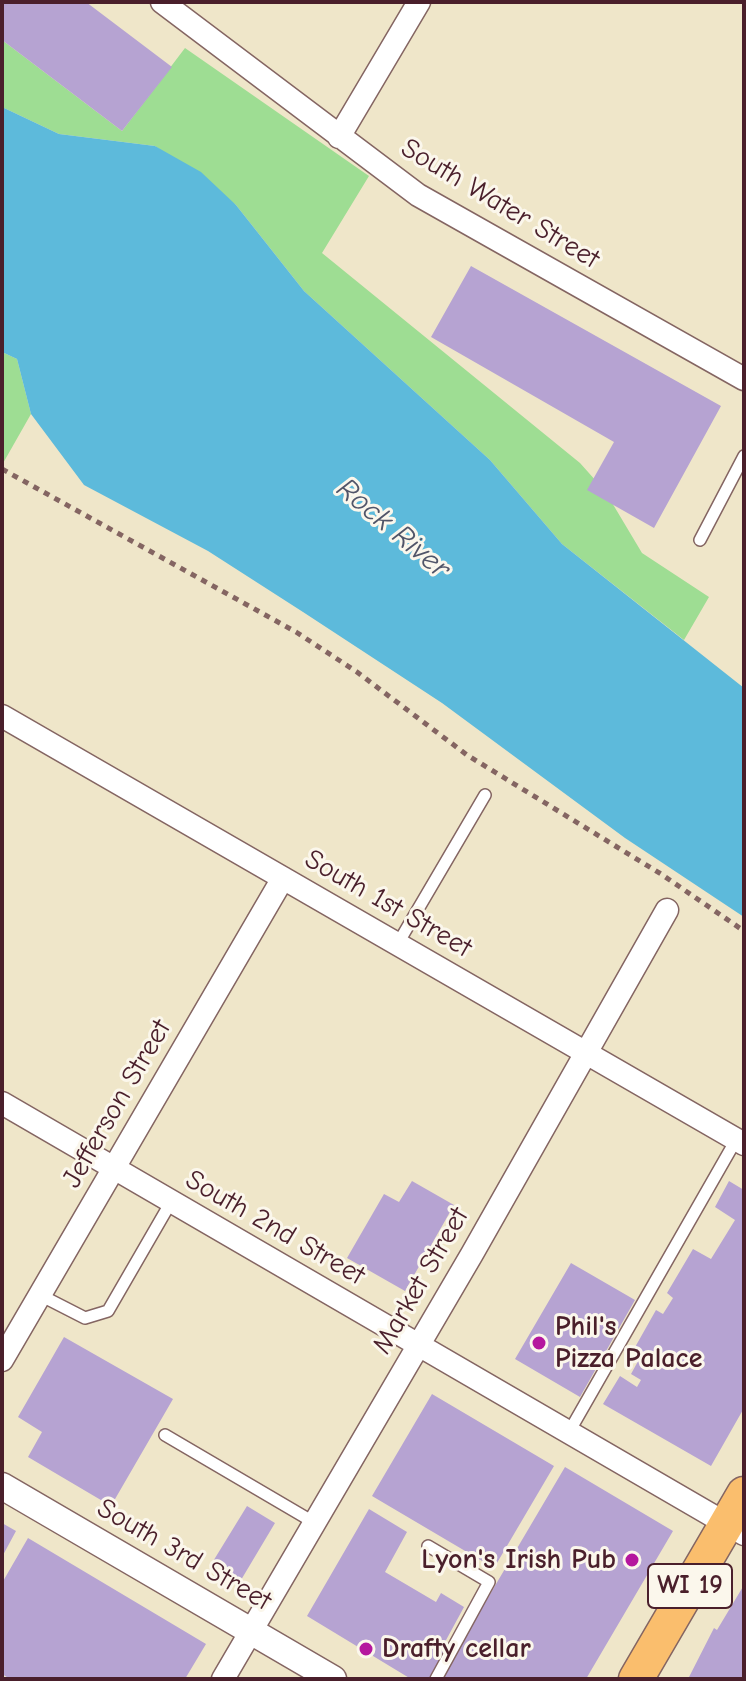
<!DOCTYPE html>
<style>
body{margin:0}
#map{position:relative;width:746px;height:1681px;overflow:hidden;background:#efe6c9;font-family:"Comic Neue",sans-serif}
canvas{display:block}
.frame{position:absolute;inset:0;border:4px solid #4a1f2b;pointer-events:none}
</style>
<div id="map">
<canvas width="746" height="1681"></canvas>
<div class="frame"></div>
</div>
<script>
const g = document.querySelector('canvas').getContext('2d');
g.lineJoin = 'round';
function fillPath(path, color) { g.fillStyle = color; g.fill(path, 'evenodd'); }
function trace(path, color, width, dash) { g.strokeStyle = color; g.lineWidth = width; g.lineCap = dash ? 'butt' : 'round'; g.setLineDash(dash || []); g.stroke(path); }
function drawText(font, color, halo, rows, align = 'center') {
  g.font = font + ' "Comic Neue",sans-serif'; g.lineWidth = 6; g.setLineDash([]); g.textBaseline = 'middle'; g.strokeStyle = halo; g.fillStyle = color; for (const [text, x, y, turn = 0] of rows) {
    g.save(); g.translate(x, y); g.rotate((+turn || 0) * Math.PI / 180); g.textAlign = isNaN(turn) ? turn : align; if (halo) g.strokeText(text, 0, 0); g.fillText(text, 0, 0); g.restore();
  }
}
fillPath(new Path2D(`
 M2 40 122 131 185 48 369 176 322 253 580 463 605 491 642 553 709 597 684 640 562 544 490 460 304 291 236 205 155 146 59 134 2 107Z
 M2 352 17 359 31 414 2 465Z`), '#9edd93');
fillPath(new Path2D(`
 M2 107 59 134 155 146 201 172 236 205 304 291 490 460 562 544 744 688V917L625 838 442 703 303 612 208 551 84 485 31 414 17 359 2 352Z`), '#5dbadb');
fillPath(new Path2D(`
 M2 2H86L172 67 122 131 2 40Z
 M471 266 721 406 654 528 587 490 614 442 431 337Z
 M412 1181 454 1205 405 1291 347 1258 384 1194 399 1202Z
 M729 1181 744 1190V1408L711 1466 603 1404 620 1376 637 1387 641 1380 631 1374 642 1354 634 1349 656 1310 663 1314 673 1298 667 1293 693 1249 711 1259 735 1220 715 1207Z
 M571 1263 635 1300 580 1397 515 1359Z
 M64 1337 173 1399 111 1506 28 1457 42 1432 18 1417Z
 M432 1394 554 1466 494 1568 372 1496Z
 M565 1467 673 1531 586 1679H440Z
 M247 1506 275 1523 241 1580 212 1563Z
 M369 1509 407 1532 385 1572 436 1602 441 1593 464 1607 445 1642 448 1646 431 1679H411L307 1616Z
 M2 1523 16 1531 2 1557Z
 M28 1538 206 1644 185 1679H10L2 1674V1583Z
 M744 1585V1679H688L714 1628 717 1630Z`), '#b6a3d2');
const service = new Path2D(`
 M700 540 744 456
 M397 945 485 795
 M40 1295 85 1318 108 1311 171 1202
 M569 1432 736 1140
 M165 1435 315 1523
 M428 1546 489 1582 436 1679`);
const minor = new Path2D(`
 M162 2 418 195 744 379
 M339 137 419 2
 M2 716 744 1144
 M2 1103 744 1534
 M2 1360 283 878
 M223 1679 472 1254 667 910`);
const tertiary = new Path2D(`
 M2 1486 333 1679`);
const primary = new Path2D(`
 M636 1679 744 1494`);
trace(service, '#846562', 14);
trace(minor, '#846562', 25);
trace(tertiary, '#846562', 29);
trace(primary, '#846562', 37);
trace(new Path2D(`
 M2 469 296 632 357 672 467 755 661 874 744 931`), '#846562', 5, [6, 6]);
trace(service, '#fff', 11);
trace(minor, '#fff', 22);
trace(tertiary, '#fff', 26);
trace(primary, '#fabe6d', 34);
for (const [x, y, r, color] of [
 [539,1343,8,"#b5179e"],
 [632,1560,8,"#b5179e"],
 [366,1649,8,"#b5179e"]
]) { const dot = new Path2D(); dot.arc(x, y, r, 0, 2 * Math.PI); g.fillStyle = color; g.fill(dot); trace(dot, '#fbf7ec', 3); }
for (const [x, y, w] of [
 [690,1586,84]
]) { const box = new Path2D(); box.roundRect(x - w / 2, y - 22, w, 44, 6); g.fillStyle = '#fbf7ec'; g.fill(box); trace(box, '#4a1f2b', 2); }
drawText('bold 26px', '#4a1f2b', null, [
 ["WI 19",690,1586]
]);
drawText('28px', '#4a1f2b', '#fbf7ec', [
 ["South Water Street",500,204,31],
 ["South 1st Street",388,904,30],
 ["Jefferson Street",117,1104,-60],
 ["South 2nd Street",275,1228,30],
 ["Market Street",421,1281,-60],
 ["South 3rd Street",184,1555,30]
]);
drawText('bold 28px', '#4a1f2b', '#fbf7ec', [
 ["Phil's",555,1327],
 ["Pizza Palace",555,1359],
 ["Lyon's Irish Pub",616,1560,"right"],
 ["Drafty cellar",382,1649]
], 'left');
drawText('italic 30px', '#515569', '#fbf7ec', [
 ["Rock River",393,529,40]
]);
</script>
